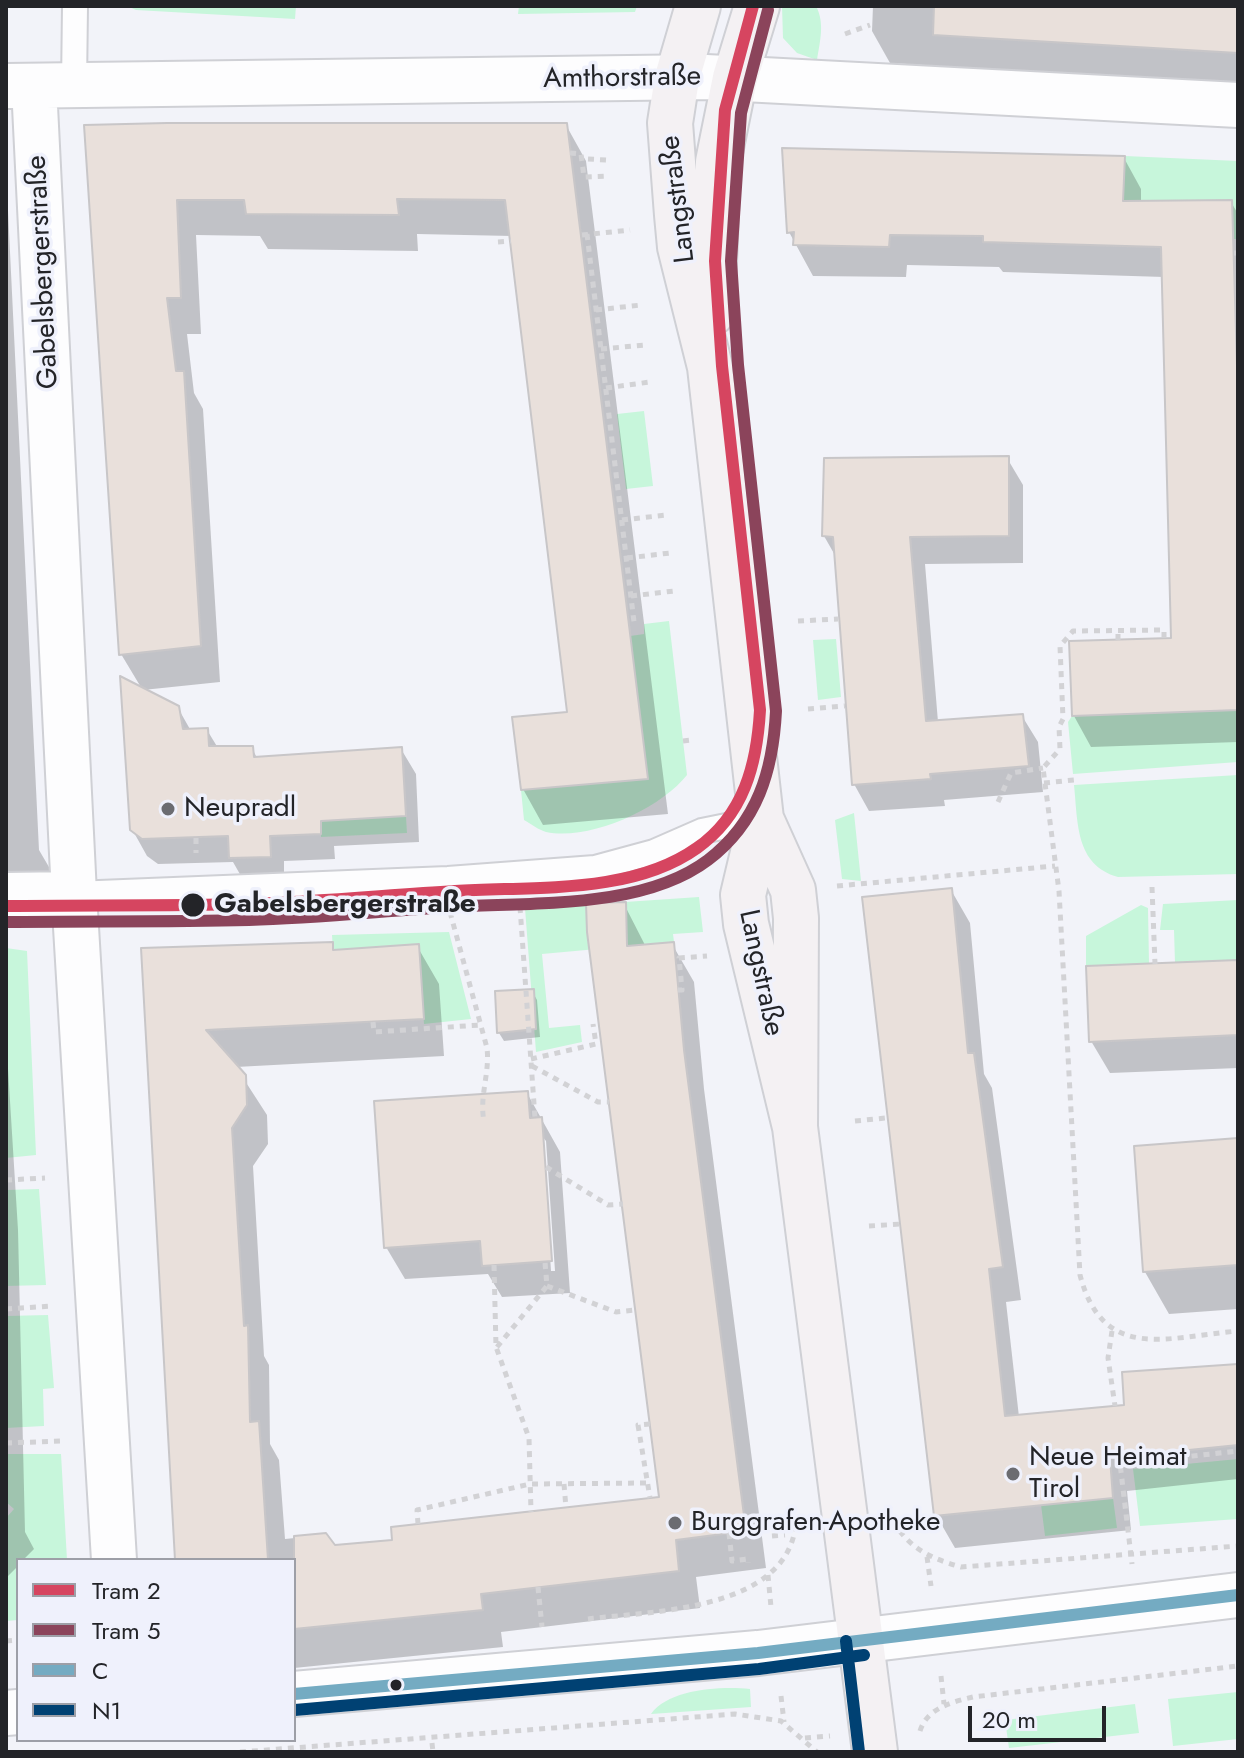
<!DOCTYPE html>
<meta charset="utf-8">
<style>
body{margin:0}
#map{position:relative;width:1244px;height:1758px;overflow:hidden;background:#f2f3f9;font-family:Jost,sans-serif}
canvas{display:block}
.frame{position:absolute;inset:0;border:8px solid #232428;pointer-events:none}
.legend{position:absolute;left:16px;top:1558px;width:280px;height:184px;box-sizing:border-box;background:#eff1fc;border:2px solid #9d9fa7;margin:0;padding:10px 14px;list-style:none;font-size:24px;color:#232428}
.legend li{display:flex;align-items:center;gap:16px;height:40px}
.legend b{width:40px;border:2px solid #9d9fa7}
.scale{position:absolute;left:968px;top:1706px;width:138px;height:36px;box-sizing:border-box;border:4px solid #232428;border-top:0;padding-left:10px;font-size:24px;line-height:28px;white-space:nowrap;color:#232428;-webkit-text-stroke:6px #eff1fc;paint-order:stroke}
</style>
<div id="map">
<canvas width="1244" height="1758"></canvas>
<div class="frame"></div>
<ul class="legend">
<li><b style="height:10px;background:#d64560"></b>Tram 2</li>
<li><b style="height:10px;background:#8b445b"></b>Tram 5</li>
<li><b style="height:10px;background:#74abc2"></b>C</li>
<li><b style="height:10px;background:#004173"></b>N1</li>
</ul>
<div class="scale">20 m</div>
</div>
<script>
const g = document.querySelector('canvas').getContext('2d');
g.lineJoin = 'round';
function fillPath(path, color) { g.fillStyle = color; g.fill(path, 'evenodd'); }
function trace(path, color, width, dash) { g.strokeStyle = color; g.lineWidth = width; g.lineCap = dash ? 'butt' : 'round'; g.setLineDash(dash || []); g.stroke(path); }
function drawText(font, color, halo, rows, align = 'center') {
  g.font = font + ' Jost,sans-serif'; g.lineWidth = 7; g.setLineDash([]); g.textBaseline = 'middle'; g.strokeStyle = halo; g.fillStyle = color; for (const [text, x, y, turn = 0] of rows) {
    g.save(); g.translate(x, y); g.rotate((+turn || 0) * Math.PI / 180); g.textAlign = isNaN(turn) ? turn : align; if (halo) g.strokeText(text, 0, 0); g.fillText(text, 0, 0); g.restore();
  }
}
fillPath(new Path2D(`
 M127 6H296L295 19 136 10Z
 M519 6H637L635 12 518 14Z
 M782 6H816C825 23 820 41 817 60L797 53 783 38Z
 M1125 156 1238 161V239H1233L1232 200 1123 201Z
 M644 411 653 486 626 489 617 414Z
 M669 621 687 775C660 809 590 841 546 832 539 830 531 824 524 820L521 790 648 779 630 636 644 634V624Z
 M836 639 841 697 818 700 813 640Z
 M1238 710V762L1073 774 1068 722 1072 716Z
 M1238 775V874L1118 877C1075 865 1078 822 1074 785Z
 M854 813 861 881 842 879 835 820Z
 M406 816 407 833 321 837V821Z
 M699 897 703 932 673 934 674 942 542 954 549 1028 580 1025 582 1042 536 1052 525 908 586 903 587 916 626 914 625 902Z
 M1238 900V960L1175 963 1174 930H1160L1163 904Z
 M1141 905 1148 908 1149 964 1086 966V936Z
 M449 932 471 1019 424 1024 418 944 333 950 332 935Z
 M6 948 27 951 36 1155 6 1158Z
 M39 1189 46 1285 6 1286V1190Z
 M48 1315 54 1388 43 1389 44 1426 6 1428V1316Z
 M6 1454H61L67 1560H18V1620L6 1621V1518L14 1509 6 1502Z
 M1238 1459V1519L1140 1526 1133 1469Z
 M1113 1498 1117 1528 1045 1536 1041 1505Z
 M750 1689 751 1707 651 1714C669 1689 720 1686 750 1689Z
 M1238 1692V1739L1173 1746 1168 1699Z
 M1135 1704 1139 1733 1009 1748 1005 1720Z`), '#c7f6db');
fillPath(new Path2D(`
 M873 6H1238V84L890 63 872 31Z
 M566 125 586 161 668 814 543 825 523 789 569 714 512 236 417 234 418 251 268 249 260 236 196 235 201 334H187L194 393 203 409 220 682 143 690 178 708 191 731 207 730 218 748H252L257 758 401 749 416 774 419 842 334 846 335 859 284 861V882L245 883 233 862 158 864 147 856 132 829 142 689 121 654 86 127Z
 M1124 158 1141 189V203L1231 202 1238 214V742L1091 747 1074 716 1173 640 1164 277 1003 272 999 267 907 265 906 277 813 276 789 232Z
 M6 169 39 850 56 879 6 876Z
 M1007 458 1023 485V563L925 564 938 722 1022 716 1038 742 1043 792 944 800 945 806 869 811 854 784 836 557 824 536Z
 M951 890 970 923 984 1074 992 1088 1021 1300 1006 1302 1019 1417 1126 1407 1238 1366V1479L1127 1491 1131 1530 955 1548 936 1515Z
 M624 904 646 947 672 944 694 982 704 1089 766 1568 696 1577 700 1608 501 1632 503 1647 294 1668V1560H177L143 950 331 944 336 952 417 946 439 984 444 1056 236 1067 267 1115 268 1144 253 1166 264 1356 269 1365 270 1444 279 1460 285 1539 325 1535 334 1547 395 1541 661 1499Z
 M1238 962V1068L1110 1073 1091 1041Z
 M532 991 537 1000 540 1037 504 1041 499 1033Z
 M6 1036 18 1230 25 1532 34 1549 23 1560H18V1566L6 1578Z
 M527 1093 560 1152 570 1293 502 1297 488 1274 405 1279 386 1247ZM542 1136 546 1141 555 1271H551Z
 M1238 1140V1309L1169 1314 1145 1272Z`), '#0003');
const building = new Path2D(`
 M934 6H1238V53L933 35Z
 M167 123H567L648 779 521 790 512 717 567 712 505 200 397 199 399 215 246 214 244 200H177L181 298H167L176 371H184L201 646 119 655 84 125Z
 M782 148 1125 156 1123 201 1232 200 1238 399V710L1072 716 1069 641 1171 638 1161 247 983 242V236L890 235 889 247 793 245 794 232 787 233Z
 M1009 456V536L910 537 926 721 1023 714 1029 766 930 774 931 779 852 785 833 537 822 536 824 458Z
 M120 676 179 706 183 729 208 728 209 746H253L254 757 402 747 406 816 321 821V834L270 836 271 857 229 858 228 836 142 839 130 830Z
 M952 888 968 1053H974L1003 1267 989 1269 1005 1416 1124 1405 1122 1372 1238 1364V1445L1110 1458 1113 1498 934 1516 862 897Z
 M626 902 627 946 674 942 684 1050 746 1531 676 1540 679 1571 481 1594 483 1610 294 1629V1536L326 1533 335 1545 392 1540 391 1527 659 1497 587 932 586 903Z
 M333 942V950L419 944 424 1019 206 1030 246 1075 247 1105 232 1128 244 1326 248 1325 250 1422 259 1421 268 1560H175L141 948Z
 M1238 960V1035L1089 1042 1086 966Z
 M534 989 536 1029 497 1033 495 991Z
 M528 1091 530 1118 542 1117 552 1261 482 1266 480 1241 384 1248 374 1101Z
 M1238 1138V1265L1143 1272 1134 1146Z`);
fillPath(building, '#e9e0db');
trace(building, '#c8c6c8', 2);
const lane = new Path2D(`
 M74 86 75 6
 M74 894 448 879 595 868 654 852 702 831 761 819`);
const street = new Path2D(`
 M6 86 706 77 1238 105
 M34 86 74 894 114 1560
 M6 895 74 894
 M294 1694 758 1653 1238 1595
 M6 1713 18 1712`);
const secondary = new Path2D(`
 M698 6 677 78 670 123 677 215 680 247 710 367 761 819 793 890 796 918 795 1127
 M712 313 718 162 735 78 757 6
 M761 819 743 895 746 924 795 1127 875 1752`);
trace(lane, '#cfd0d5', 28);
trace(street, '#cfd0d5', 48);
trace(secondary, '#cfd0d5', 48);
trace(new Path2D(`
 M845 34 870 25
 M570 153 581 154 584 177 608 176
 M588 159 607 160
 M587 234 634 622
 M582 235 630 230
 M498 242 511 241
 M1234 253H1238
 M596 310 641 305
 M1237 348H1238
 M601 349 645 345
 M606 388 650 382
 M622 520 666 515
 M627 558 670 553
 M631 596 674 591
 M798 621 838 619
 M1164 638V630L1073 631 1060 646 1063 719 1059 727 1060 749 1043 768 1059 891 1080 1275C1103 1363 1167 1337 1238 1331
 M1118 640V631
 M808 709 845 706
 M683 741 692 740
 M1044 783 1074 780
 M998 802 1011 773 1043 768
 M196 838V853
 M837 886 1055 866
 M1152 887 1155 964
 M520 907 535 1118
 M450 912 487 1048C490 1073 479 1097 484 1121
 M678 990H682L679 958 707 956
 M373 1022 374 1032 480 1025
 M531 1059 596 1044 593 1024
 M532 1066 598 1102H609
 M855 1121 886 1118
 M546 1167 608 1205 623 1204
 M6 1180 45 1178
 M869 1226 901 1224
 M494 1265 496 1347 529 1438 531 1512
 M547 1286 616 1312 635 1310
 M6 1309 53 1306
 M1112 1331 1108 1358 1115 1406
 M497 1347 547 1286 545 1262
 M650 1424 638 1425 650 1498
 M6 1443 61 1441
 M1119 1455 1132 1564
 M1120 1464 1238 1451
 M564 1484 566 1508
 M893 1521C910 1549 930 1558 961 1567L1238 1546
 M418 1524 417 1510 530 1484 647 1483
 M729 1533 732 1561 748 1559V1563
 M772 1536 785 1535
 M927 1557 931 1586
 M768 1575 771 1607
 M538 1587 542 1627
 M588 1619C653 1611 789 1611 796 1522
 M6 1641 18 1640
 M941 1676 944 1704
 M781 1696 784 1722
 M920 1731C927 1708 952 1702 973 1697L1238 1666
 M805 1738 830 1736
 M432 1743 433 1752
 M240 1752 735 1714 781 1721 817 1752`), '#d2d2d5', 5, [6, 6]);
trace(lane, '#fdfdfe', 24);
trace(street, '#fdfdfe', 44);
trace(secondary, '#f4f1f3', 44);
trace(new Path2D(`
 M294 1694 758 1653 1238 1595`), '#74abc2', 12);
trace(new Path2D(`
 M846 1641 859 1752
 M295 1710 759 1669 864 1655`), '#004173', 12);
trace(new Path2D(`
 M6 906C87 905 168 906 249 904 318 902 387 895 455 891 533 886 631 895 697 848 744 815 757 764 760 710L722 366 715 261 725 110 753 6`), '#d64560', 12);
trace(new Path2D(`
 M6 922C87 921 168 922 249 920 316 918 383 911 449 907 529 902 642 910 708 860 758 822 773 770 776 711L738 365 731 261 741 113 768 10`), '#8b445b', 12);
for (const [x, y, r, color] of [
 [168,809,8,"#6b6c71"],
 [193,905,13,"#232428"],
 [1013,1474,8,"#6b6c71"],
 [675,1523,8,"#6b6c71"],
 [396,1685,7,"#232428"]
]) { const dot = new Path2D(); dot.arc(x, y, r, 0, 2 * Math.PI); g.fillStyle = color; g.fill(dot); trace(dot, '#eff1fc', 3); }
drawText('28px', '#232428', '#eff1fc', [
 ["Amthorstraße",622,79,-1],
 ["Langstraße",679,199,-97],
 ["Gabelsbergerstraße",44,272,-93],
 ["Langstraße",760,973,78]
]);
drawText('28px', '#232428', '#eff1fc', [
 ["Neupradl",184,809],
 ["Neue Heimat",1029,1458],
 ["Tirol",1029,1490],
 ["Burggrafen-Apotheke",691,1523]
], 'left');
drawText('bold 28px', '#232428', '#eff1fc', [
 ["Gabelsbergerstraße",214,905]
], 'left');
</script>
